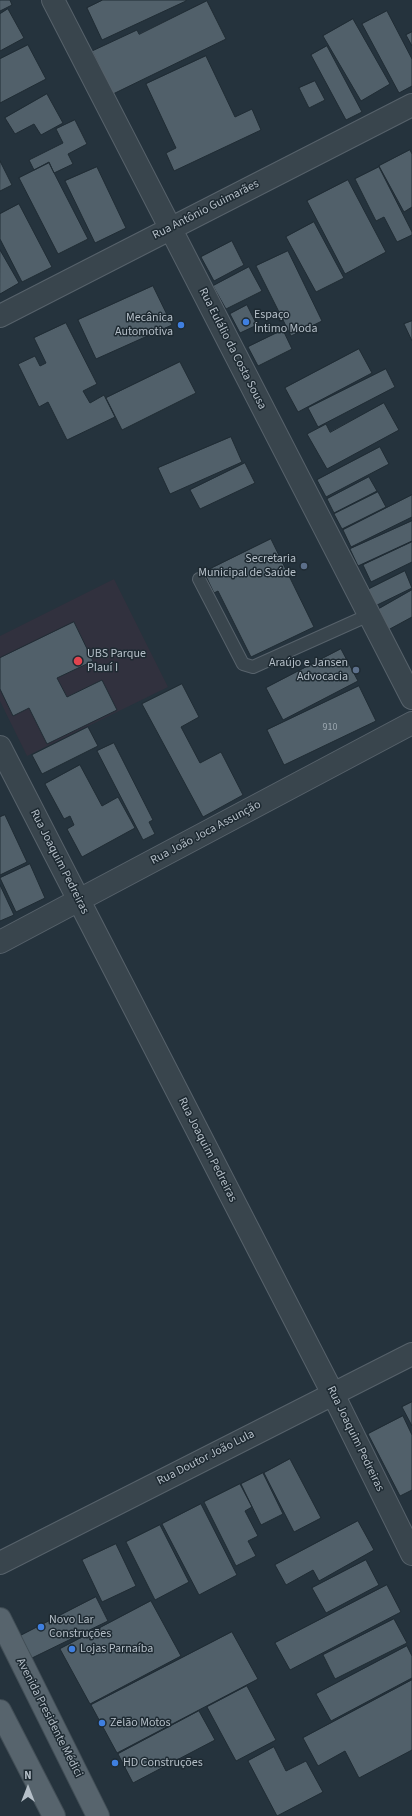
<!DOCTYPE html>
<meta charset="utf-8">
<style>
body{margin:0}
#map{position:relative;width:412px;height:1816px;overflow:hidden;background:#25333d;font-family:"Source Sans 3",sans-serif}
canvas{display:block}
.north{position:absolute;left:8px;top:1768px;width:40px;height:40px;-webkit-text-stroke:3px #1e2a32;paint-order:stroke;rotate:0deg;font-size:11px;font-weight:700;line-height:16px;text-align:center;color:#b5bfc8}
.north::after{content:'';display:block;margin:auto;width:14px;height:18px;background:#b5bfc8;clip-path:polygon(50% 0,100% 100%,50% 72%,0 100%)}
</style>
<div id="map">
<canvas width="412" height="1816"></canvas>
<div class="north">N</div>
</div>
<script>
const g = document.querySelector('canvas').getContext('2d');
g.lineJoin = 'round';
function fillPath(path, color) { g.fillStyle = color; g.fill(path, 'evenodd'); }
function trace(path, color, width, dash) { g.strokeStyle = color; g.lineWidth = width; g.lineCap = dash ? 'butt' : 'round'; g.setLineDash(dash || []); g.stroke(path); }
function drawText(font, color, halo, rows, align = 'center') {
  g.font = font + ' "Source Sans 3",sans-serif'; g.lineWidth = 3; g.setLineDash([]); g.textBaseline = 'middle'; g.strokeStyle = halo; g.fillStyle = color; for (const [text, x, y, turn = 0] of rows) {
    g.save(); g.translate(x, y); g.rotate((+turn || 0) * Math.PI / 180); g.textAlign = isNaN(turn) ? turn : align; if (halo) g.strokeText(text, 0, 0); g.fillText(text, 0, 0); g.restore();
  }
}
fillPath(new Path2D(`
 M114 579 168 687 27 756 0 701V636Z`), '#31313e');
const building = new Path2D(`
 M0 0H10L12 5 0 11Z
 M103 0H186V1L102 40 87 8Z
 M207 1 226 39 113 94 92 51 137 30 139 34Z
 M8 9 24 38 0 51V14Z
 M387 11 412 59V86L399 93 362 24Z
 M353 19 390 84 361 101 323 36Z
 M412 32V46L406 35Z
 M28 45 46 79 0 103V59Z
 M327 46 362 112 346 120 311 55Z
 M206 56 235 117 252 109 261 130 174 171 166 153 176 148 146 84Z
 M315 81 325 100 309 108 299 88Z
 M47 94 63 123 41 135 34 124 15 134 5 118Z
 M75 120 87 144 68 154 73 164 54 173 49 162 34 170 29 160 63 143 56 129Z
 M410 150 412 154V207L404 212 379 166Z
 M0 161 12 185 0 191Z
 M49 163 88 239 58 254 19 178Z
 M97 167 126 228 95 243 65 181Z
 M379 167 412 232V235L397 242 384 217 376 221 355 179Z
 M348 180 386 252 345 274 307 201Z
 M19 204 52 267 22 282 0 239V214Z
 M314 222 344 278 316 292 286 237Z
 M232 241 244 265 214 281 201 257Z
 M0 250 19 283 0 294Z
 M288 251 322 321 291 336 256 266Z
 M249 267 262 291 226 309 213 286Z
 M153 286 172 325 96 359 78 320Z
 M247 305 257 325 240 333 230 314Z
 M412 321V341L404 324Z
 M66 323 97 384 83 391 90 403 104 395 115 417 67 440 48 402 39 407 18 364 35 356 40 366 46 363 34 338Z
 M283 330 292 349 258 366 248 347Z
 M359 349 372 373 298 412 285 388Z
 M180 362 196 393 122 430 106 398Z
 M386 369 395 387 318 427 308 408Z
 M384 403 399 430 327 469 307 434 326 424 330 432Z
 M231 437 242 462 170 494 158 468Z
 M380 447 389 464 326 497 317 480Z
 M245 463 255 483 200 509 190 490Z
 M369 477 377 491 334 513 327 499Z
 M378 492 386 507 342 529 334 514Z
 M412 495V517L351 547 343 530Z
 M412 521V541L358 566 350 549Z
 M271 539 314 627 251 657 218 591 214 593 204 572Z
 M412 542V562L371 582 363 565Z
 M405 571 412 588 373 607 365 591Z
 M412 590V617L388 630 377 610Z
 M74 622 93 661 57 678 67 697 102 680 117 710 47 744 29 708 13 716 0 689V658Z
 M341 649 358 681 283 720 266 688Z
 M182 684 199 717 181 727 200 763 221 752 243 795 203 817 142 704Z
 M359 686 376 721 284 765 267 730Z
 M88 727 98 746 42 774 32 755Z
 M114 743 153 820 149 822 155 834 143 840 97 751Z
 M80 765 102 806 118 797 135 828 82 857 67 829 74 825 70 816 64 819 45 784Z
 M5 815 27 862 0 875V817Z
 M30 864 45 898 16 912 0 878Z
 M0 885 14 915 0 921Z
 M412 1402V1426L402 1407Z
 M403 1416 412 1435V1490L400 1496 368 1434Z
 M290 1459 321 1518 294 1532 264 1473Z
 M263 1473 283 1514 261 1525 241 1484Z
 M240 1484 252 1507 245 1511 258 1536 248 1541 256 1556 236 1566 204 1502Z
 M201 1504 237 1575 199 1595 162 1524Z
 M358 1521 374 1550 319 1581 313 1570 286 1585 275 1565Z
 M160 1525 189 1582 155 1600 126 1542Z
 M116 1544 136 1586 102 1602 82 1560Z
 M366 1560 379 1585 326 1613 312 1588Z
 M387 1585 401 1612 290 1670 275 1643Z
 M96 1597 108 1621 32 1658 20 1636Z
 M151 1601 181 1656 90 1704 60 1649Z
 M394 1619 407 1643 335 1679 323 1655Z
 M232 1632 258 1679 117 1753 91 1705Z
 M407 1646 412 1656V1678L331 1721 316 1694Z
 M412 1680V1750L359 1778 345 1751 318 1766 303 1738Z
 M247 1686 276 1740 236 1761 207 1707Z
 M199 1711 215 1740 133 1783 118 1754Z
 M274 1747 286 1771 306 1761 323 1792 277 1816 248 1761Z`);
fillPath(building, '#51606a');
trace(building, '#202c34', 1);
const service = new Path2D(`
 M199 579 243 664 253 667 369 615`);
const minor = new Path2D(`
 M53 0 412 698
 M0 316 412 105
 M0 747 333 1394 412 1554
 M0 942 412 723
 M0 1563 412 1354`);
const primary = new Path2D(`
 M0 1619 98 1816
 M0 1711 54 1816`);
trace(service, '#57626b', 14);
trace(minor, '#57626b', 24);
trace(primary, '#424e56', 24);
trace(service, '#39454d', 12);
trace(minor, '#39454d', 22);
trace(primary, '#57646d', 22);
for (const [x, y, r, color] of [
 [246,322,4,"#3f7fe0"],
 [181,325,4,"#3f7fe0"],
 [304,566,4,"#5c6f8a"],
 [78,661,5,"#e0444e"],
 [356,670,4,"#5c6f8a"],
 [41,1627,4,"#3f7fe0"],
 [72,1649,4,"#3f7fe0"],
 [102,1723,4,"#3f7fe0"],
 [115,1763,4,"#3f7fe0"]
]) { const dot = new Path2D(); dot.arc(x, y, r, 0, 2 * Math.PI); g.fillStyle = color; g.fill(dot); trace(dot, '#1e2a32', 1.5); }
drawText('10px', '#9ca7b0', null, [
 ["910",330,728]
]);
drawText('12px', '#b5bfc8', '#1e2a32', [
 ["Rua Antônio Guimarães",206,210,-27],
 ["Rua Eulálio da Costa Sousa",232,349,63],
 ["Rua João Joca Assunção",206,833,-28],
 ["Rua Joaquim Pedreiras",59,862,63],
 ["Rua Joaquim Pedreiras",207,1150,63],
 ["Rua Joaquim Pedreiras",355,1439,64],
 ["Rua Doutor João Lula",206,1458,-27],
 ["Avenida Presidente Médici",49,1718,63]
]);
drawText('12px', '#b5bfc8', '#1e2a32', [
 ["Espaço",254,315],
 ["Íntimo Moda",254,329],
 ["Mecânica",173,318,"right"],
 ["Automotiva",173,332,"right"],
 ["Secretaria",296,559,"right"],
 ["Municipal de Saúde",296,573,"right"],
 ["UBS Parque",87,654],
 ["PIauí I",87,668],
 ["Araújo e Jansen",348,663,"right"],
 ["Advocacia",348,677,"right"],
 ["Novo Lar",49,1620],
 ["Construções",49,1634],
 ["Lojas Parnaíba",80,1649],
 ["Zelão Motos",110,1723],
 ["HD Construções",123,1763]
], 'left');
</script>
